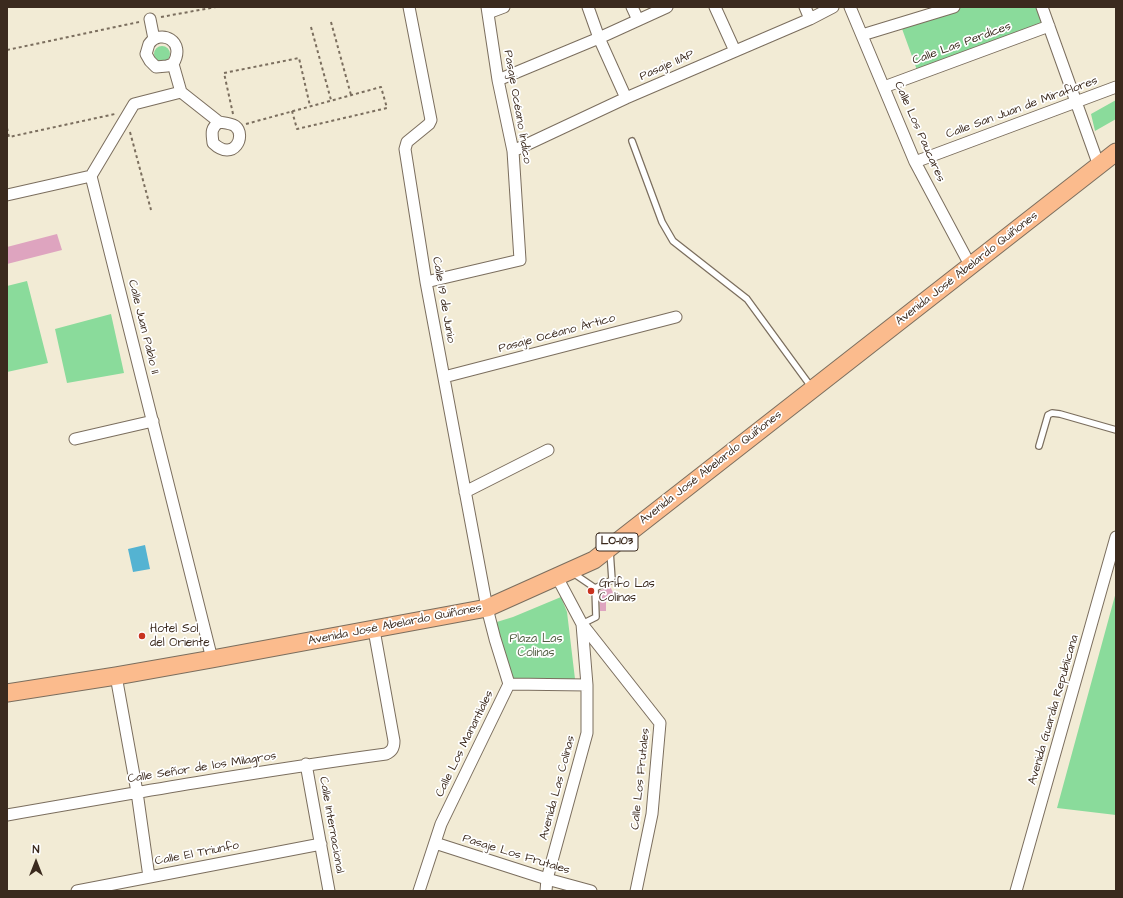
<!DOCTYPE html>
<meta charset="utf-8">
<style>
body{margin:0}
#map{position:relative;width:1123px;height:898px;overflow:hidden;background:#f2ebd5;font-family:"Architects Daughter",sans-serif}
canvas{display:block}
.frame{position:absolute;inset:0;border:8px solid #3b2a1e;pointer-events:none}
.north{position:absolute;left:16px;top:842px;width:40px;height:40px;-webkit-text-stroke:3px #fff;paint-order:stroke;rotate:0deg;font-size:11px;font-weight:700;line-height:16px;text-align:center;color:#3b2a1e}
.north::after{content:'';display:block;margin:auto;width:14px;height:18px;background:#3b2a1e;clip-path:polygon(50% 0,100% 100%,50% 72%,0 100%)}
</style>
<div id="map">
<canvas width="1123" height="898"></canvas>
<div class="frame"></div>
<div class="north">N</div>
</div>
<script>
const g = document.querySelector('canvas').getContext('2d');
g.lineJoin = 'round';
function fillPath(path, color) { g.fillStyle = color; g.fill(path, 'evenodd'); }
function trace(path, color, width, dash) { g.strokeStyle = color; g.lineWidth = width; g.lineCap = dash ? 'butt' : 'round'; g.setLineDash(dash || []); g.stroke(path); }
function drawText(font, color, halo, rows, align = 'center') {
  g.font = font + ' "Architects Daughter",sans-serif'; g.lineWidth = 3.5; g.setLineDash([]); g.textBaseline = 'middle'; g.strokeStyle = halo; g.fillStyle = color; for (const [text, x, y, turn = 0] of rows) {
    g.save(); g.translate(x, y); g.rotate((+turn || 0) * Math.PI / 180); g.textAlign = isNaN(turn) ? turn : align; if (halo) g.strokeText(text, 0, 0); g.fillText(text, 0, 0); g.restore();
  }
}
fillPath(new Path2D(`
 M962 7H1038L1045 27 917 70 901 26Z
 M154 54a8 8 0 1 1 16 0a8 8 0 1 1-16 0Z
 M1116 100V119L1095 131 1091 114Z
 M27 281 48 363 7 372V286Z
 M111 314 124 373 67 383 55 329Z
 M1116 592V815L1057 808Z
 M561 597 567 612 575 679 573 682 504 680 487 625 513 617Z`), '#8adb9b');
fillPath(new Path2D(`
 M145 545 150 569 133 572 128 549Z`), '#54b3d2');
fillPath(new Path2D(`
 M57 234 62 250 7 264V247Z
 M610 586 614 595 606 600V611H600L599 591Z`), '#dea4bf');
const lane = new Path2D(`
 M632 141 662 222 673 241 747 299 812 388
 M1039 446 1048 415 1052 413 1060 414 1116 430
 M573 573 595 588 612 580 610 551
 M582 624 596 617 595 588`);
const street = new Path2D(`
 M409 7 431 120 429 124 407 142 405 149 426 282 487 608 495 639 509 684 441 824 419 891
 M588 7 599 38 626 98
 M632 7 638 20
 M715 7 735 51
 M805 7 810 19
 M850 7 915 162 970 265
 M1042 7 1099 166
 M488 13 504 7
 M150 19 154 39
 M862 35 954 7
 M173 64 167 66 156 67 150 61 146 54C147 51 148 47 149 44 160 28 187 41 173 64L181 92
 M498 80 599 38 667 7
 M884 87 1049 26
 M219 122C224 123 230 123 235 126 247 135 234 163 213 143 212 133 210 129 219 122Z
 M513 151 626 98 810 19 833 7
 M915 162 1116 87
 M7 195 91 176
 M426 282 520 260 513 151 498 80 487 7
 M444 377 676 317
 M75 439 153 421
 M465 492 548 450
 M582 624 660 723 652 814 636 891
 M212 659 91 176 134 104 181 92 219 122
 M116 676 137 792 149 877
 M509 684 587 685
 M306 764 329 891
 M7 815C133 793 259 771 386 754 392 751 394 748 394 741L374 630
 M435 843 547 879 591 891
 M77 891 321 844
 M546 891 547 879 587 733V685L582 624 557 577
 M1016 891 1116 537`);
const primary = new Path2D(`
 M7 693 116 676 212 659 487 608 594 560 1116 152`);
trace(lane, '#7b6e5e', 8);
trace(street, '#7b6e5e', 13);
trace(primary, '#7b6e5e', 19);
trace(new Path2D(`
 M161 17 216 7
 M331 22 351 95
 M311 27 331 100
 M7 50 139 22
 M233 114 224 73 299 58 310 106
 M246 124 381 87 387 108 297 129 292 111
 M7 128 9 137 115 114
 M130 132 151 210`), '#7b6e5e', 2, [3, 3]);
trace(lane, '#fff', 5.5);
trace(street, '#fff', 11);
trace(primary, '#fbbb8d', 17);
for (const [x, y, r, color] of [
 [591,591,4,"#c8321e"],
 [142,636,4,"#c8321e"]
]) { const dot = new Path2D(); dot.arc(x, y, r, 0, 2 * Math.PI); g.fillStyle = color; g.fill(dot); trace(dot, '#fff', 1.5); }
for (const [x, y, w] of [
 [617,542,42]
]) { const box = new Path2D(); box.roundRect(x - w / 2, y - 9, w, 18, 3); g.fillStyle = '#fff'; g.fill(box); trace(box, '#3b2a1e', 1); }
drawText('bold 11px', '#3b2a1e', null, [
 ["LO-103",617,542]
]);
drawText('12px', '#3b2a1e', '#fff', [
 ["Calle Las Perdices",962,44,-20],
 ["Pasaje IIAP",667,66,-24],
 ["Pasaje Océano Índico",517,107,80],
 ["Calle San Juan de Miraflores",1022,108,-20],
 ["Calle Los Paucares",919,132,66],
 ["Avenida José Abelardo Quiñones",967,269,-38],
 ["Calle 19 de Junio",443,300,80],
 ["Calle Juan Pablo II",143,327,76],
 ["Pasaje Océano Ártico",557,334,-15],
 ["Avenida José Abelardo Quiñones",711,468,-38],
 ["Avenida José Abelardo Quiñones",395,625,-11],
 ["Avenida Guardia Republicana",1054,710,-74],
 ["Calle Los Manantiales",465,744,-64],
 ["Calle Señor de los Milagros",202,768,-9],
 ["Calle Los Frutales",641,779,-84],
 ["Avenida Las Colinas",558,788,-75],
 ["Calle Internacional",331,825,80],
 ["Calle El Triunfo",197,854,-11],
 ["Pasaje Los Frutales",516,855,17]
]);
drawText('12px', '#3b2a1e', '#fff', [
 ["Grifo Las",599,584],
 ["Colinas",599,598],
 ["Hotel Sol",150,629],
 ["del Oriente",150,643]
], 'left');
drawText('12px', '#535f44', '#fff', [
 ["Plaza Las",536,639],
 ["Colinas",536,653]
]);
</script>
